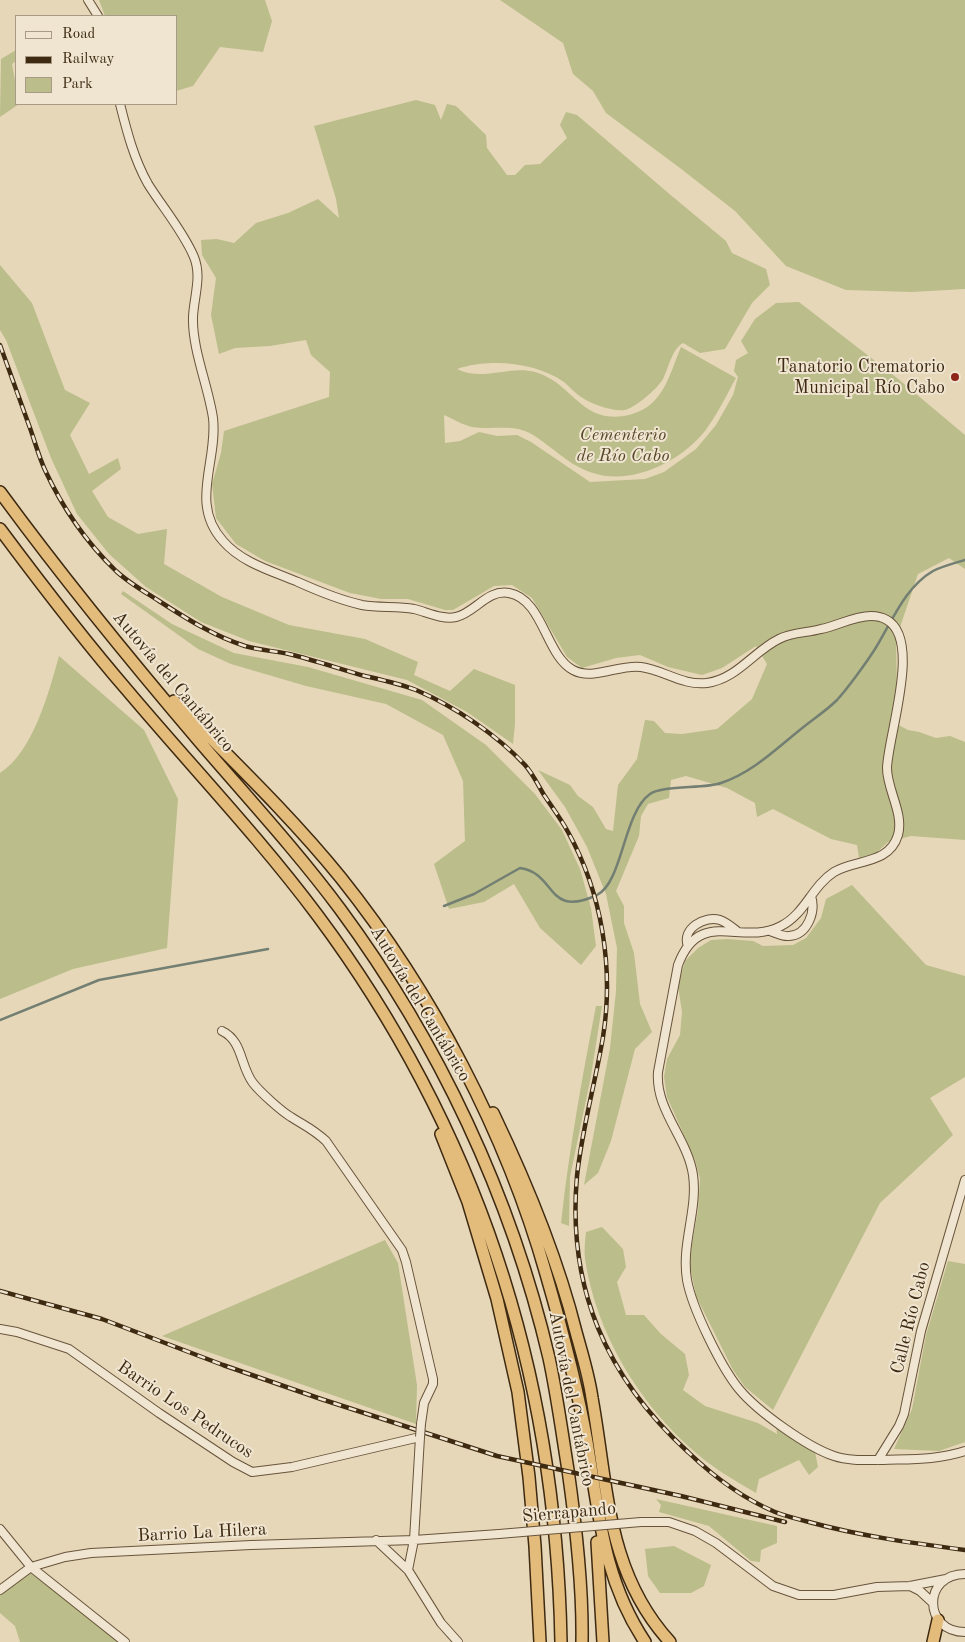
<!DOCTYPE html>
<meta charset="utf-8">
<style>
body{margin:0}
#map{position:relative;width:965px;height:1642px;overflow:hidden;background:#e6d7b8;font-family:"Old Standard TT",serif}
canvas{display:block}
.legend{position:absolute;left:15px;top:15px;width:162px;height:90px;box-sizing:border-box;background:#efe5d1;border:1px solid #a89a84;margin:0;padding:6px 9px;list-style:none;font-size:15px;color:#3e2911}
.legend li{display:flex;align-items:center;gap:10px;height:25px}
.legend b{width:25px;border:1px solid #a89a84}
</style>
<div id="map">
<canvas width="965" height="1642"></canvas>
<ul class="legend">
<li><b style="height:6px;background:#efe5d1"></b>Road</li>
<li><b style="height:6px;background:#3e2911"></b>Railway</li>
<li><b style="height:14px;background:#bbbd8b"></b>Park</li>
</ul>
</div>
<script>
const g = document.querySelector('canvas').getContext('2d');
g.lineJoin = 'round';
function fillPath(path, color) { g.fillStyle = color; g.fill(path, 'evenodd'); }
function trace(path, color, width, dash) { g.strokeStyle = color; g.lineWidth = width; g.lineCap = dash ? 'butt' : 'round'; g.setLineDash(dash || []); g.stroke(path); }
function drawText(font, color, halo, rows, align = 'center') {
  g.font = font + ' "Old Standard TT",serif'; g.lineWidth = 4; g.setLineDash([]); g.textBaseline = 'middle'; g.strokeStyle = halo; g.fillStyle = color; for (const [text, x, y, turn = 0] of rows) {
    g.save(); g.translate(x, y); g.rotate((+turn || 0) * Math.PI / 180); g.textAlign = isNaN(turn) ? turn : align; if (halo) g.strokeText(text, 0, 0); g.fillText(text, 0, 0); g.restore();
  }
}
fillPath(new Path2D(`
 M99 0H265L272 21 263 52 220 47 193 86 176 91V16H105Z
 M500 0H965V289L912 292 846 290 786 266 735 211 680 168 606 113 593 91 573 74 563 43Z
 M16 50V61L12 64 16 86V104H19L0 117 1 59Z
 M416 100 435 105 441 120 447 104 456 106 486 135 487 148 507 175H515L525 165 540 164 567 138 560 125 566 112 577 115 673 197 726 241 732 253 766 269 770 285 752 303 725 349 700 353 683 343C672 349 669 367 663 379 657 389 636 407 625 410 613 412 591 404 581 397 575 393 570 387 564 382 536 362 489 358 457 369 483 382 509 365 535 372 559 379 569 396 588 409 599 416 611 418 624 416 663 409 668 378 681 347L736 378C726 396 717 415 705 431 681 461 632 486 593 473 579 469 565 459 554 450 544 443 536 435 525 431 508 425 490 430 472 427 463 425 453 419 444 415L445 443 460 441 479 432 497 436 517 435 531 442 590 482 645 479 664 472 696 449 716 425 733 395 738 377 734 371 736 360 748 353 741 341 755 319 776 303 799 302 897 378 965 435V569L949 558 918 574 896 639 897 692 891 721 908 730 919 732 936 738 950 736 965 742V840L911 836 888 842 873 856 859 858 857 845 831 839 773 809 757 817 755 803 727 788 686 776 671 780 669 798 648 804 641 816 639 836 616 891 624 906V923L634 953 640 1004 652 1032 635 1049 611 1141 598 1173 584 1185 610 1048 616 991 617 948 606 894 587 847 565 807 538 770 570 785 578 796 593 807 606 829 613 831 618 785 637 759 645 720 654 721 665 733 682 734 717 729 752 699 767 664 756 646 722 668 702 675 668 667 640 655 616 658 582 668 567 657 532 598 512 585 494 586 453 610H445L408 599H381L350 593 265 561 236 544 216 518 212 484 221 453 224 431 329 397 330 372 311 355 306 340 270 346 235 348 219 354 211 315 216 278 202 255 201 240 217 239 234 243 256 223 288 213 318 199 339 218 336 199 314 126Z
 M0 265 32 303 65 390 90 403 70 435 89 474 118 458 121 469 92 491 108 517 138 534 167 529 164 564 222 597 289 625 365 639 418 662 414 675 450 691 474 669 515 685V724L513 744 467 712 407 680 249 641 201 622 146 587 109 554 77 514 51 458 6 340 0 330Z
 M123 591 172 624 234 653 308 667 422 700 486 745 535 794 562 830 580 869 591 908 596 946 581 965 540 928 514 884 484 902 449 909 434 864 465 841 463 781 443 735 386 704 306 686 231 664 198 649 121 594Z
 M59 656 144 730 178 799 167 948 73 969 0 999V773C33 752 49 692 59 656Z
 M852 885 926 965 965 976V1077L930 1098 953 1135 880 1203 773 1410 745 1387 733 1370 696 1296 690 1266 692 1244 698 1210 700 1179 695 1160 667 1097 664 1077 667 1059 680 1035 682 1012 678 986 685 961 698 948 711 940 727 939 753 941 763 946 793 945 806 938 821 918 826 899Z
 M596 1006H602L591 1076 570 1177 569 1226 561 1223C569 1150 582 1078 596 1006Z
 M602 1227 623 1249 626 1267 617 1282 626 1315H644L661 1334 685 1354 689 1375 683 1390 705 1406 758 1423 777 1434 776 1426 815 1452 818 1467 809 1475 799 1460 759 1479 756 1493C736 1481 714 1469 696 1453 639 1404 596 1333 585 1259 584 1250 585 1241 586 1232Z
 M385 1240 398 1263 417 1385 416 1424 162 1336Z
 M948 1261 965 1264V1442L939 1451 894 1449 912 1409 926 1335Z
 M656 1499 777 1526V1543L761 1550 760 1562 751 1561 709 1526 659 1512 661 1505Z
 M674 1546 711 1565 704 1586 691 1593H660L648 1576 645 1549Z
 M30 1573 122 1642H20L15 1626 0 1613V1595Z`), '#bbbd8b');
trace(new Path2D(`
 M444 906 474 894 520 868C557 873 546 919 597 895 623 882 623 813 650 794 662 785 705 789 721 783 752 773 776 749 801 729 813 719 826 711 837 700 848 688 866 663 875 649 892 622 904 588 933 571 943 566 955 563 965 560
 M0 1020 99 980 268 949`), '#737f72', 2.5);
const minor = new Path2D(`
 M88 0 98 16
 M120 104C127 132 134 159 148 184 163 208 183 231 194 257 202 277 194 296 193 317 192 349 208 385 213 418 218 462 189 503 223 541 242 563 272 571 298 582 318 591 340 600 362 605 379 608 397 606 414 609 427 612 442 620 456 617 475 613 487 589 509 593 543 599 546 656 573 670 593 681 619 664 641 667 664 670 683 686 707 683 737 679 754 651 779 639 792 632 807 633 821 629 837 626 854 616 871 616 876 616 882 617 887 620 922 640 888 735 887 768 887 790 904 813 898 835 889 865 855 859 834 872 812 886 805 914 781 926 741 947 700 906 678 965L658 1072C655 1110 688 1139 693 1175 698 1210 681 1244 687 1280 692 1308 721 1367 739 1389 757 1411 807 1447 834 1456 849 1461 866 1460 883 1460 911 1459 938 1460 965 1451
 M770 931C776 933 783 937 789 936 808 935 816 911 811 896
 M688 946C681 929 705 915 720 920 726 922 732 927 737 931
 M222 1031C243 1041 240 1066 253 1083 260 1092 281 1111 291 1117 305 1126 313 1129 326 1141L402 1250 406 1262 433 1379V1384L424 1403 421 1424
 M0 1329 17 1332 69 1349 159 1413 233 1462 252 1472 292 1467 420 1437 414 1540 408 1570
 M878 1460 899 1426 904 1414 921 1331 965 1180
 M641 1522H669L695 1531 716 1543 773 1586 799 1595H834L877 1587 910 1586 946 1579
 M0 1529 31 1567 125 1642
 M376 1540 408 1570 441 1623 458 1642
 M965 1574C922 1574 923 1632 965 1632
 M910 1586 920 1591 933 1603
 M0 1590 31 1567 65 1557 91 1553 251 1545 414 1540 499 1534`);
const highway = new Path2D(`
 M0 492C63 578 130 660 199 741 247 797 296 850 340 909 439 1043 511 1196 549 1358 557 1395 562 1433 568 1470 576 1526 583 1585 582 1642
 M0 529C41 584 82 638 127 690 191 766 259 837 318 916 478 1131 556 1375 561 1642
 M174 701C231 759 290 815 341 878 432 992 506 1133 546 1274 562 1329 577 1385 587 1442 599 1513 603 1579 645 1642
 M493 1113C527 1184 557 1256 576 1332 582 1354 589 1376 592 1398 608 1486 606 1572 670 1642
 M441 1134 468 1202 497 1299 518 1392 529 1477 535 1546 540 1642
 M597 1542 603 1642
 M933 1642 938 1620`);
trace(minor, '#68543b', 10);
trace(highway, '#3e2911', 14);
trace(minor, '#efe5d1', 8);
trace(highway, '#e3bc7c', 11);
const rail = new Path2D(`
 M0 345C10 373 20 401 30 428 35 442 39 457 45 470 62 507 87 543 116 571 129 583 145 592 159 601 187 619 214 636 245 646 259 650 274 651 289 654 314 660 340 669 365 676 382 680 400 684 416 690 454 706 497 735 525 765 533 774 538 785 544 795 552 807 561 819 568 832 602 893 614 968 603 1037 595 1084 582 1129 577 1176 567 1288 606 1377 688 1452 713 1476 742 1498 775 1512 785 1516 797 1519 809 1522 860 1536 912 1543 965 1550
 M0 1291 102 1319 223 1365 321 1399 497 1456 681 1496 785 1522`);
trace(rail, '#3e2911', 4.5);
trace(rail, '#efe5d1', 2.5, [8]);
const minorBridge = new Path2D(`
 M420 1437 421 1424
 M499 1534 641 1522`);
trace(minorBridge, '#68543b', 10, []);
trace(minorBridge, '#efe5d1', 8);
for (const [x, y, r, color] of [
 [955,377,5,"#8f2418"]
]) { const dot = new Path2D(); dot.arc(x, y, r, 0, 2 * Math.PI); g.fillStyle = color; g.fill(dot); trace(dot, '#efe5d1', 2); }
drawText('18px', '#3e2911', '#efe5d1', [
 ["Tanatorio Crematorio",945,367],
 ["Municipal Río Cabo",945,388]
], 'right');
drawText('italic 18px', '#574729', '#efe5d1', [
 ["Cementerio",623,435],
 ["de Río Cabo",623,456]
]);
drawText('18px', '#3e2911', '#efe5d1', [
 ["Autovía del Cantábrico",173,682,50],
 ["Autovía del Cantábrico",420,1004,59],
 ["Calle Río Cabo",911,1318,-76],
 ["Autovía del Cantábrico",571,1399,79],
 ["Barrio Los Pedrucos",185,1410,34],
 ["Sierrapando",569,1513,-5],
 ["Barrio La Hilera",202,1533,-3]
]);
</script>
